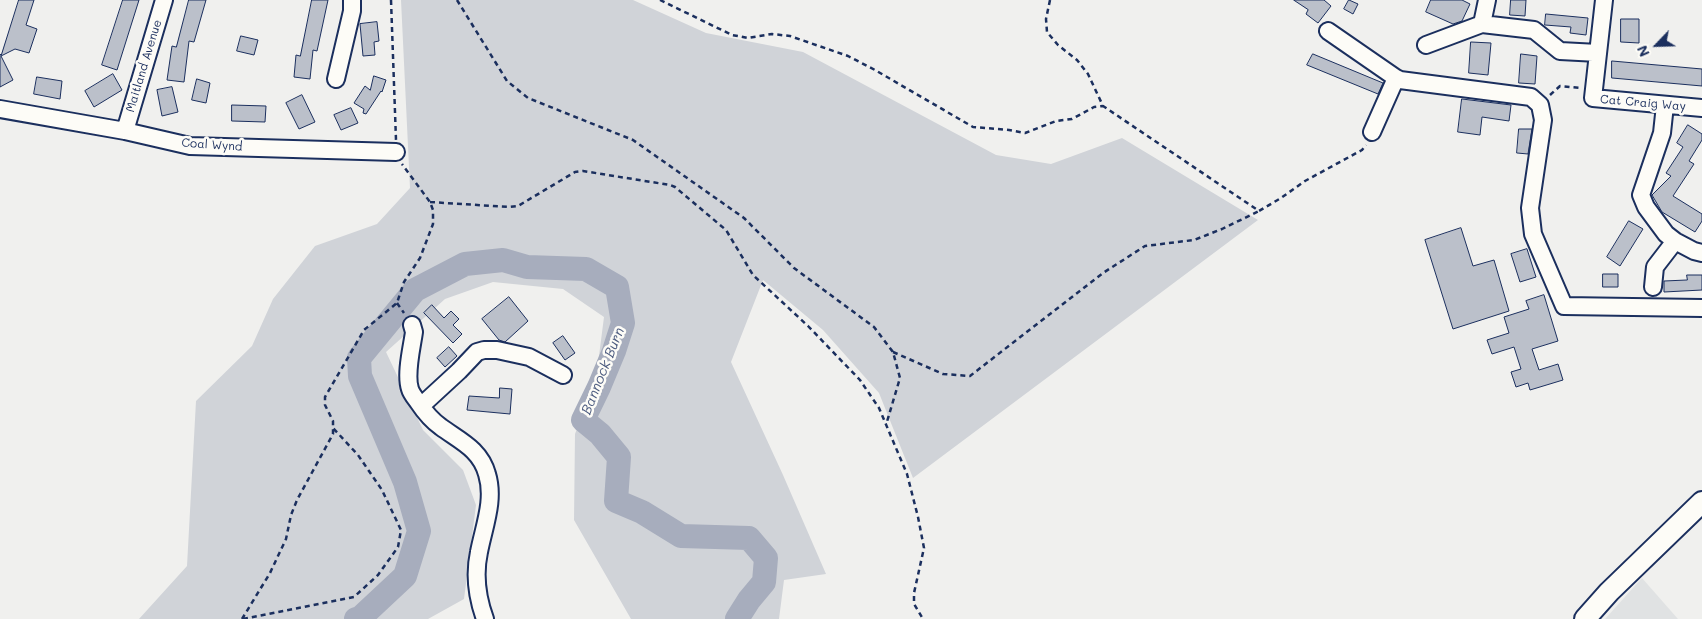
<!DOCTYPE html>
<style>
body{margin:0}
#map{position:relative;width:1702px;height:619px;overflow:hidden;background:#f0f0ee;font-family:Mali,sans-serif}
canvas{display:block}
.north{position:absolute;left:1632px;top:20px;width:50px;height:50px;-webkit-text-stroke:4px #fdfcf7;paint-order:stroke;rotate:246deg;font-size:14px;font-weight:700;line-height:20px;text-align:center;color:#1b2f5e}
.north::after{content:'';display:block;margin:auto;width:18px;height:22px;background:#1b2f5e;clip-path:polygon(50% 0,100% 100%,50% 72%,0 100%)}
</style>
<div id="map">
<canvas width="1702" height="619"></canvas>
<div class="north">N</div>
</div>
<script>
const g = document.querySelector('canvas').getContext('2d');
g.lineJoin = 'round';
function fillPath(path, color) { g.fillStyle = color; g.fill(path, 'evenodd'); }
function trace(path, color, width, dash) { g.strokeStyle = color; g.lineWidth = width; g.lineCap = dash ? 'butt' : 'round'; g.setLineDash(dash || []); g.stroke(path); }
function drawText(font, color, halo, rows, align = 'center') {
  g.font = font + ' Mali,sans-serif'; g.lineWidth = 5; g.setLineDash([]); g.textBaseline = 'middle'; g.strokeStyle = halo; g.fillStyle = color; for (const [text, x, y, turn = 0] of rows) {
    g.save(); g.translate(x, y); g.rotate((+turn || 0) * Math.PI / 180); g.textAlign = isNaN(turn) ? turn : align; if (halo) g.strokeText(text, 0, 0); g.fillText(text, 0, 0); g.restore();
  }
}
fillPath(new Path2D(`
 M1642 578 1678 619H1605Z`), '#e0e2e3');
fillPath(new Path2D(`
 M401 0H633L706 33 803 52 996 155 1051 164 1122 138 1258 220 913 478 879 393 823 330 763 280 731 362 783 475 826 574 784 580 779 619H631L574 520 575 434 596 379 604 317 563 289 493 282 445 299 386 352 423 430 463 470 476 505 464 599 428 619H139L187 566 196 401 252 346 273 299 315 246 377 224 410 188Z`), '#d0d3d8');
trace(new Path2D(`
 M356 619H359L405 576 419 531 405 482 360 376 359 358 415 290 465 264 503 260 527 267 586 269 617 287 623 323 614 351 599 387 583 420 600 434 619 457 616 501 642 512 681 536 749 538 766 558 764 582 749 600 737 619`), '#a7adbd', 24);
const building = new Path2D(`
 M19 0H34L26 25 37 29 29 53 15 49 1 56 13 80 0 87V54L1 55Z
 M123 0H139L117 70 102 65Z
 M189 0H206L194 42 189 41 184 82 167 80 172 46 176 47Z
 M312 0H328L317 51 313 50 310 79 294 77 296 55 300 56Z
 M1294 0H1324L1331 6 1318 23 1306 14 1308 10Z
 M1349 0 1358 4 1353 14 1344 9Z
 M1431 0H1462L1470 4 1462 21 1453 24 1426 12Z
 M1511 0H1526L1525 16 1510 15Z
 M1546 14 1588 18 1586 35 1570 33 1571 27 1545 25Z
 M1621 19H1639V43L1621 42Z
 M377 22 379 41 374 42 375 55 363 56 360 24Z
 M241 36 258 40 254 55 237 51Z
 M1471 42 1491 43 1488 75 1469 73Z
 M1313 54 1383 83 1378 94 1307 65Z
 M1521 54 1537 56 1535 84 1519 83Z
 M1612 61 1702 69V86L1612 78Z
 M113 74 122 90 94 107 85 91Z
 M374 76 386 80 382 92 381 91 366 114 363 113 364 109 354 103 365 86 370 90Z
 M37 77 62 81 60 99 34 94Z
 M197 79 210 83 206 103 192 100Z
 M172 87 178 112 162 116 157 90Z
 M302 95 315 122 299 129 286 103Z
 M1462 99 1511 105 1509 121 1482 117 1480 135 1458 132Z
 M232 105 266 106 265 122 232 121Z
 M351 108 358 123 341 130 334 115Z
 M1688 125 1702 134V140L1689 161 1694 164 1673 196 1702 214V221L1695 232 1662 212 1652 195 1671 176 1666 173 1683 147 1677 143Z
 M1519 129H1532L1528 154 1517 153Z
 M1629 221 1643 229 1620 266 1607 257Z
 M1461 228 1473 266 1494 260 1509 311 1453 329 1425 240Z
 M1527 249 1536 277 1520 282 1511 254Z
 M1603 274H1618V287H1603Z
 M1687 275H1702V290L1664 292V281L1687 280Z
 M1544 295 1558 341 1532 349 1539 370 1558 364 1563 380 1530 390 1528 383 1516 387 1511 372 1521 369 1514 347 1492 354 1487 340 1509 333 1504 317 1529 309 1526 301Z
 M509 297 528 321 505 342 499 340 482 319Z
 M432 305 444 318 451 311 459 319 453 325 462 334 453 343 424 313Z
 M563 336 575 353 565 360 553 343Z
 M449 347 457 356 445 367 437 358Z
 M500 388 512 389 510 414 467 410 469 396 499 398Z`);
fillPath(building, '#bbc0ca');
trace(building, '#1b2f5e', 1);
const minor = new Path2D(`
 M1604 0 1593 98 1702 108
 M1482 24 1487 0
 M1328 31 1396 78
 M1426 45 1482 24 1534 30 1560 51 1598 53
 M336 79 352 11V0
 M1665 105 1662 133 1641 195 1646 207 1666 234 1675 241 1694 251 1702 253
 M0 109 125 131 190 146 396 152
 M125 131 164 0
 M1372 132 1396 78 1400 80 1531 97 1540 105 1543 120 1530 208 1533 234 1564 306 1702 308
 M1653 287 1655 267 1675 241
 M412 325 414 332C412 347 405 374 410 389 411 393 415 398 418 402 424 411 431 420 441 427 460 441 480 449 487 474 495 500 484 526 479 552 474 575 477 597 485 619
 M421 406 459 371 477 352 484 350H497L529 357 563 375`);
const major = new Path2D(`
 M1585 619 1609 592 1702 502`);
trace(minor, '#1b2f5e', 20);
trace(major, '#1b2f5e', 24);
trace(new Path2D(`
 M391 0 396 140
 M457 0 507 81 528 98 633 140 744 218 794 268 874 327 893 352 900 378 886 425
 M660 0 732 35 748 38 772 34 790 36 848 56 875 70 973 127 1009 130 1025 133 1056 121 1072 119 1094 107 1103 106
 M1050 0 1046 19 1047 32 1058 45 1077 60 1088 74 1103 106 1259 211 1281 198 1305 181 1362 150 1366 145
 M1550 95 1560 86 1581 88
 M430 202 509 207 518 206 575 172 583 171 670 185 675 187 726 230 753 275 808 326 860 380 879 408 907 474 918 517 924 548 914 593V604L923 619
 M397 303 404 313
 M893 352 943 374 970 376 1103 273 1145 246 1194 240 1222 229 1259 211
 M242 619 270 573 286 539 291 515 297 500 333 434V421L325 405V397L364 330 397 303 404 282 420 258 433 224V210L430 202 402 164
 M243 619 354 597 378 575 398 547 401 530 382 490 358 455 333 428`), '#1b2f5e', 2.5, [5, 4]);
trace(minor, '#fdfcf7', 16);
trace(major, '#fdfcf7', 20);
drawText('12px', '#1b2f5e', '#fdfcf7', [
 ["Maitland Avenue",144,66,-73],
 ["Cat Craig Way",1643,103,5],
 ["Coal Wynd",212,145,4]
]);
drawText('italic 14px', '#4c5b7f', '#fdfcf7', [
 ["Bannock Burn",603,371,-68]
]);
</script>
